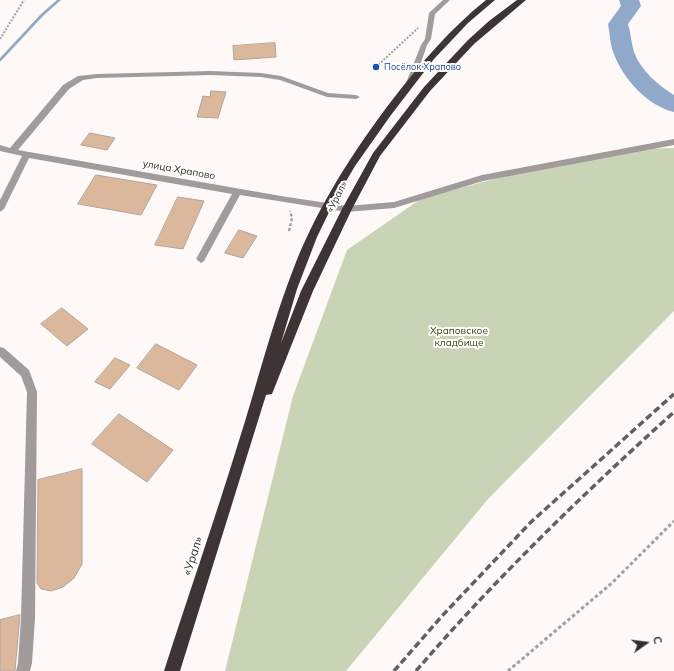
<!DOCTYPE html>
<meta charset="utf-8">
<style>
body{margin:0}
#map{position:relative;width:674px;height:671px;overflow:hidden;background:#fef9f6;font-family:Mulish,sans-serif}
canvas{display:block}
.north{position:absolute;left:626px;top:623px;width:40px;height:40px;-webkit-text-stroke:3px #fff;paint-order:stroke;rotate:76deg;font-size:11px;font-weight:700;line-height:16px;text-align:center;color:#322e2b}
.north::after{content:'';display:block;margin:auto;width:14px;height:18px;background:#322e2b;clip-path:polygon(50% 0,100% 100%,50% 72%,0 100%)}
</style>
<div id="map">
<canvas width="674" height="671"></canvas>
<div class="north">С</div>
</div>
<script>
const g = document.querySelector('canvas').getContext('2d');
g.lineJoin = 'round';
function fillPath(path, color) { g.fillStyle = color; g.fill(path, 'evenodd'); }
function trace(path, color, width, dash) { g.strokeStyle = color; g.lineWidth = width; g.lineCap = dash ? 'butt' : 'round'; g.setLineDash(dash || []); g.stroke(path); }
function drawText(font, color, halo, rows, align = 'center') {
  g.font = font + ' Mulish,sans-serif'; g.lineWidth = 4; g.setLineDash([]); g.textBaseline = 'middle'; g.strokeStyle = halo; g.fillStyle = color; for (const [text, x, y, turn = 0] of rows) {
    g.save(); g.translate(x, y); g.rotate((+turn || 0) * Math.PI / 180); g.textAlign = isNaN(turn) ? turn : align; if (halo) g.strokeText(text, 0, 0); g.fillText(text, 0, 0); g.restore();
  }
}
fillPath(new Path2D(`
 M674 148V311L488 499 346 671H225L293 396 347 250 422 198 521 172 640 149Z`), '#c9d3b5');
fillPath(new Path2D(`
 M57 0H61L43 16 1 61H0V58L41 14Z`), '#90a9ca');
fillPath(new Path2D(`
 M619 0H639L641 6 628 24C631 33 631 43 634 52 641 71 658 85 674 95V112C648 106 623 79 614 54 610 45 610 34 608 24L621 6Z`), '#90a9ca');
const building = new Path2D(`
 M275 43 276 57 234 60 233 46Z
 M211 91 226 92 218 118 197 117 203 96 210 97Z
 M90 133 115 138 107 150 81 145Z
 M96 175 157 185 141 215 78 204Z
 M178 197 204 201 183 249 155 245Z
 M239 230 257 236 243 258 225 253Z
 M62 308 88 329 67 346 41 324Z
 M156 344 197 365 179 390 137 368Z
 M115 358 130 365 110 389 95 382Z
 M119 414 173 450 147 482 92 444Z
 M82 469V564L74 578 63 587 51 591 41 589 37 583 38 480Z
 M20 615 15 671H0V620Z`);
fillPath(building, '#dbb89c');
trace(building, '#afa49d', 1);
trace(new Path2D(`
 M0 39 24 0
 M376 67 418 28`), '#a4a09d', 2, [2, 1.5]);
trace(new Path2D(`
 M289 231 292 218 290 211`), '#a4a09d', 2.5, [3, 2]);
trace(new Path2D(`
 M508 671 612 583 674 521`), '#a4a09d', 3, [3.5, 2.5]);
fillPath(new Path2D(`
 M443 0H450L435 14 431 39 427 45 414 83 410 85H407L406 83 421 45 425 39 429 13Z
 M211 71 261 73 281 76 328 93 356 95 360 97 356 99 327 97 280 80 261 77 211 75 97 78 83 80 69 89 18 150 281 196 347 206 394 202 482 175 674 139V145L483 181 394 208 347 212 240 195 204 261 201 263 196 259 232 194 29 158 4 209 0 212V200L22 156 0 151V145L10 148 63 85 78 76 97 74Z
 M0 347 4 348 29 370 37 392 35 618 32 663 30 671H16L18 663 21 618 27 392 21 376 0 357Z`), '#a19b9b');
fillPath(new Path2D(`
 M486 0H495L468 23 434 59 391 115 355 166 335 200 317 237 297 289 281 343 301 291 342 209 373 153 424 87 468 40 489 21 517 0H526L474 44 430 91 380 156 352 209 313 291 272 394 266 395 180 671H164C188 596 214 522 237 447 257 385 272 322 296 262 320 203 354 150 393 99 421 63 450 29 486 0Z`), '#3f3435');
trace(new Path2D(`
 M394 671 442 616 531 522 674 394
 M416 671C496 578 583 494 674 412`), '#64605d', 3.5, [7, 3.5]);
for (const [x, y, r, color] of [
 [376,67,4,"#1a4fb4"]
]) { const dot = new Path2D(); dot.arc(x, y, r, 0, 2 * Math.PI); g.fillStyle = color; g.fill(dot); trace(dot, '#fff', 1.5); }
drawText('9px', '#164399', '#fff', [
 ["Посёлок Храпово",384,67]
], 'left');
drawText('10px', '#322e2b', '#fff', [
 ["улица Храпово",179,170,10],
 ["«Урал»",337,197,-63]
]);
drawText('10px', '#354301', '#fff', [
 ["Храповское",459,331],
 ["кладбище",459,343]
]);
drawText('12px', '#322e2b', '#fff', [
 ["«Урал»",193,556,-72]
]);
</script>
